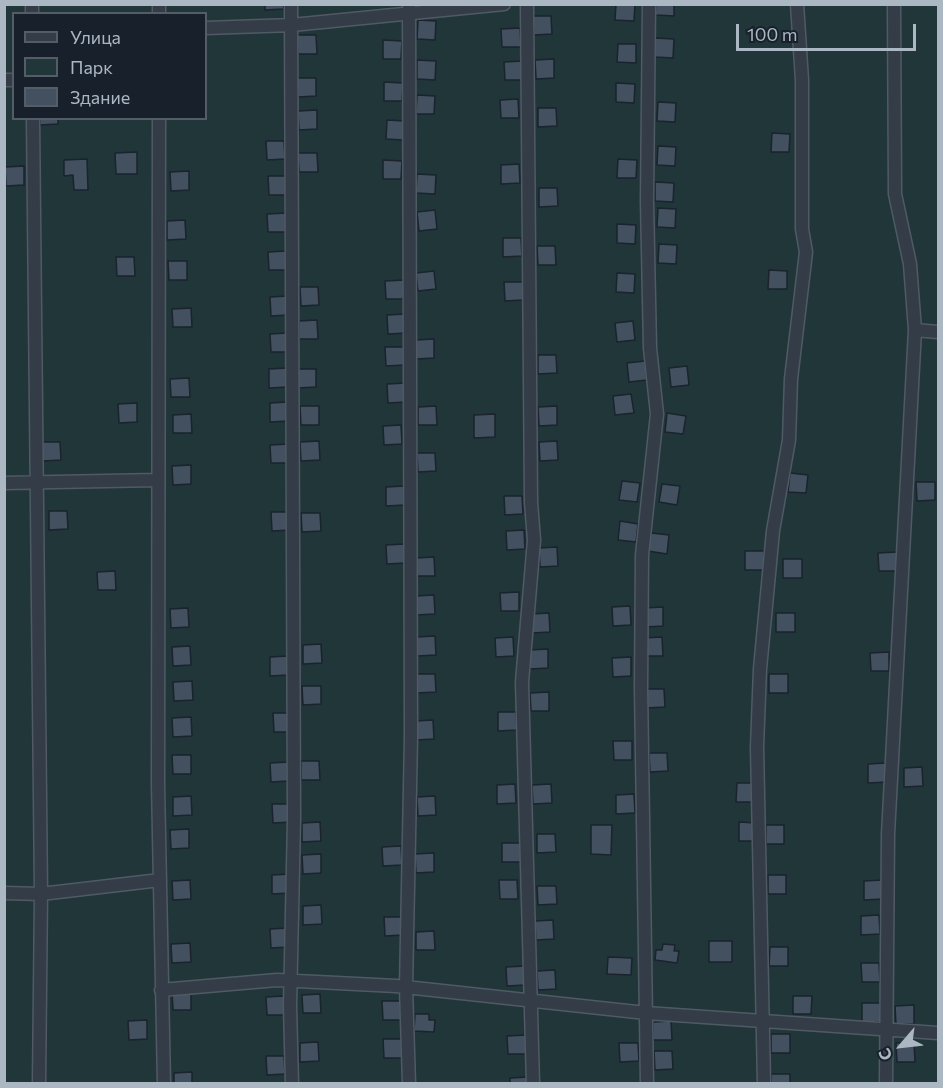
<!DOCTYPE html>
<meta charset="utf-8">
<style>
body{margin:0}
#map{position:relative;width:943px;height:1088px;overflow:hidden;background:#1f2a37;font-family:Commissioner,sans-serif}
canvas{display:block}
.frame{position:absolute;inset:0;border:6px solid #acb7c4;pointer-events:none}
.legend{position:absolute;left:12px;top:12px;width:195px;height:108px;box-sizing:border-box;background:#18212b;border:2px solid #535d68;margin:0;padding:8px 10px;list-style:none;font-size:18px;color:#acb7c4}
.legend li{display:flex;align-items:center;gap:12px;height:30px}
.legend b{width:30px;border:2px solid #535d68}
.north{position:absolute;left:871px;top:1016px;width:60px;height:60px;-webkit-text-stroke:4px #18212b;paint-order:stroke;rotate:242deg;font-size:16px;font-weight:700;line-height:24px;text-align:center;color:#acb7c4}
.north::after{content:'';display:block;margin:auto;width:21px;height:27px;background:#acb7c4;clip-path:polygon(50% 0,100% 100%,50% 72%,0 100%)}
.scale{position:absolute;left:736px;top:24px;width:180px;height:27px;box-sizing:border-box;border:3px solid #acb7c4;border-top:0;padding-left:8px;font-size:18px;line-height:21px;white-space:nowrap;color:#acb7c4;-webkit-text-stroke:4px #18212b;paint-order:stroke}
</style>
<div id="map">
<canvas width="943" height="1088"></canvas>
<div class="frame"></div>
<ul class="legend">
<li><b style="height:8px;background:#333c47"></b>Улица</li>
<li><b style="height:16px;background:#213638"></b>Парк</li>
<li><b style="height:16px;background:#42505f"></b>Здание</li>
</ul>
<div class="north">С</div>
<div class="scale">100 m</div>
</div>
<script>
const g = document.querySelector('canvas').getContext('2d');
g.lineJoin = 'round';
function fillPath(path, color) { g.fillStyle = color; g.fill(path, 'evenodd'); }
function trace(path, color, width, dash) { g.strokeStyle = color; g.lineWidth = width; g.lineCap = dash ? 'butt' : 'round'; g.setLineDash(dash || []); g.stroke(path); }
fillPath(new Path2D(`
 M5 5H938V1083H5ZM14 14H206V118H14Z`), '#213638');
const building = new Path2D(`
 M265 4H283L284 9 265 10Z
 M616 4H635L634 21 615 20Z
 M656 4H674V16L655 15Z
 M533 16H551L552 34 534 35Z
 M418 20 436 21 435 40 417 39Z
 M520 28 521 47H502L501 29Z
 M297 35H316L317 54H298Z
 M655 38 674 39 673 58 655 57Z
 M383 40 402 41 401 59H383Z
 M618 44H636V63L617 62Z
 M554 59V78L536 79 535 60Z
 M417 60 436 61 435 80 417 79Z
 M523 61 524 80H505L504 62Z
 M297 78H316V96L298 97Z
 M384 82 403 83 402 101H384Z
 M616 83 635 84 634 103 616 102Z
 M417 95 435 96 434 114H416Z
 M518 99 519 118H501L500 100Z
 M658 102 676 103 675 122 657 121Z
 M538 108H556L557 126 538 127Z
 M317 110V129L299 130 298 111Z
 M40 118H58V124L40 125Z
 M387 120 405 121 404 140 386 139Z
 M772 133 790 134 789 152H771Z
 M266 141H284L285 159 267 160Z
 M658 146 676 147 675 166 657 165Z
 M137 152V174H116L115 153Z
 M298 153H317L318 172H299Z
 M87 159 88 190H74L73 175 64 176V160Z
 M618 159 637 160 636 178H617Z
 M383 160 402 161 401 179H383Z
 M519 164 520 183 501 184V165Z
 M24 166V185L6 186 5 167Z
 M189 171V190L171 191 170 172Z
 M417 174 436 175 435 194 416 193Z
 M268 176H287V195H269Z
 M655 182 674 183 673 202 655 201Z
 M539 188H557L558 206 539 207Z
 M658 208 676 209 675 228 657 227Z
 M435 210 437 229 419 231 417 212Z
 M286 213V232H268L267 214Z
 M185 220 186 239 167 240V221Z
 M617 224 636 225 635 244 617 243Z
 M503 238H521L522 256 503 257Z
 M659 244 677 245 676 264 658 263Z
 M537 246H555L556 265H538Z
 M286 251 287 270H269L268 252Z
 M116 257H134L135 276H117Z
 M168 261H187V280H169Z
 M769 270 787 271V289H768Z
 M434 271 436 289 418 291 416 273Z
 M617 273 635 274 634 293 616 292Z
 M404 280V299H386L385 281Z
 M504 282H523V300L505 301Z
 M300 287H318L319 305 301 306Z
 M288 296 289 315 271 316 270 297Z
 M191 308 192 327H173L172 309Z
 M406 314 407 333 388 334 387 315Z
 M317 320 318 339H299V321Z
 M633 321 635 340 617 342 615 323Z
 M288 333 289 352H271L270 334Z
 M434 339V358L416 359 415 340Z
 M385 347H404V365L386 366Z
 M538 355H556L557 373 538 374Z
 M645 361 647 380 629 382 627 363Z
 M687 366 689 385 671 387 669 368Z
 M287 368 288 387 269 388V369Z
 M297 369H316V387L298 388Z
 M189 378 190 397H171L170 379Z
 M406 383V402L388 403 387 384Z
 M631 394 634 413 615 415 613 396Z
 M288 402 289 421 270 422V403Z
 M137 403V422L119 423 118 404Z
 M300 406H319V425H301Z
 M436 406 437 425H418V407Z
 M557 406V425L539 426 538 407Z
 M667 413 686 416 683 434 665 432Z
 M191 414 192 433H173V415Z
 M495 414V437L474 438V415Z
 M401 425 402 444 384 445 383 426Z
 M319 441 320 460 301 461 300 442Z
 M557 441 558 460 540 461 539 442Z
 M42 442H60L61 460 43 461Z
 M289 444V463H271L270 445Z
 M417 453H435L436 471 418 472Z
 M191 465V484L173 485 172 466Z
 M790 473 808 475 806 493 788 492Z
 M622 481 640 483 637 502 619 500Z
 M916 482H935V500L917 501Z
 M662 484 680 486 677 505 659 502Z
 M404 486 405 505 386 506V487Z
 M504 496H522L523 514 505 515Z
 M49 511H67L68 529 49 530Z
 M271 512H290L291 530 272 531Z
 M301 513H320L321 531 302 532Z
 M620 521 638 524 636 542 618 540Z
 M524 530 525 549 507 550 506 531Z
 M651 533 669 535 667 554 648 551Z
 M405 544V563L387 564 386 545Z
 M557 547 558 566 540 567 539 548Z
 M745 551H764V570H745Z
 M897 552V571H879L878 553Z
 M434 557 435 576H417L416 558Z
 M783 559H802V578H783Z
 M115 571 116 590H98L97 572Z
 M519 592V611H501L500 593Z
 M434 595 435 614 416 615V596Z
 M630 606 631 625 613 626 612 607Z
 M663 607V626L645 627 644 608Z
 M188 608 189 627 171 628 170 609Z
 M549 613 550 632 532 633 531 614Z
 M776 613H795V632H776Z
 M435 636 436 655 417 656V637Z
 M513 637 514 656 496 657 495 638Z
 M662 637 663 656H645L644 638Z
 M321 644 322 663 303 664V645Z
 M190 646 191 665 173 666 172 647Z
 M548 649V668L530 669 529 650Z
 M889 652V671H871L870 653Z
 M288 656 289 675 270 676V657Z
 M631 657V676L613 677 612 658Z
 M416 674H435L436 692 417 693Z
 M769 674H788V693H769Z
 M192 681 193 700 174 701 173 682Z
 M302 686H321V704L303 705Z
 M646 689H664L665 707 646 708Z
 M549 692V711H531L530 693Z
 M498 712H516L517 730 498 731Z
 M273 713H291L292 732H274Z
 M191 717 192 736 173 737 172 718Z
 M433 720 434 739 416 740 415 721Z
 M613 741H632V760H614Z
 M649 753H667L668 771 650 772Z
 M172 755H191V774H173Z
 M301 761H319L320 780H301Z
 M289 762V781L271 782 270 763Z
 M886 763 887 782 868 783V764Z
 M922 767 923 786 904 787V768Z
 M737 783H755V802H736Z
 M515 784 516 803 497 804V785Z
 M551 784 552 803 533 804 532 785Z
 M634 794 635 813 616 814V795Z
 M191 796 192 815 173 816V797Z
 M435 796 436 815 418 816 417 797Z
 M272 804H291L292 822 273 823Z
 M320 822 321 841 302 842V823Z
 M739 822 757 823V841H739Z
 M591 825H612L611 855 591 854Z
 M766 825H784V844H766Z
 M189 829V848L171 849 170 830Z
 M537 834H555L556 852 537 853Z
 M502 843H520L521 862H502Z
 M401 846 402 865 383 866 382 847Z
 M434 853V872L416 873 415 854Z
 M321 854V873L303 874 302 855Z
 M290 874 291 893 272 894V875Z
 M768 875H786V894H768Z
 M190 880 191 899 173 900 172 881Z
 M499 880H517L518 899H500Z
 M882 880 883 899 864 900V881Z
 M537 886H556L557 904 538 905Z
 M321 905 322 924 303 925V906Z
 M879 915 880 934 861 935V916Z
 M384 917H403V935L385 936Z
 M553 920 554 939 536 940 535 921Z
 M288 928 289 947 271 948 270 929Z
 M434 931 435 950H416V932Z
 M709 941H732V962H709Z
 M190 943 191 962 172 963 171 944Z
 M663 944 675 945 674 951H679L677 963 655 960 656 950H662Z
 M770 947H788V966H769Z
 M608 957 632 958 631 975 607 974Z
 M861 963H879L880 982H862Z
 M525 966V985L507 986 506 967Z
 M555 970 556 989 538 990 537 971Z
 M172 991H191V1010H173Z
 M320 994 321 1013H303L302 995Z
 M284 996 285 1015H267L266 997Z
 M793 996H812L811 1014H793Z
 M382 1001H400L401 1020H383Z
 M862 1003H880L881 1022H862Z
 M914 1005V1024H896L895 1006Z
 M415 1014H429V1020H435L434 1032 414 1031Z
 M147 1020V1039L129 1040 128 1021Z
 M671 1021 672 1040H653V1022Z
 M771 1034H790V1053H771Z
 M526 1035V1054H508L507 1036Z
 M383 1039H402L403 1058H384Z
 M318 1042 319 1061 300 1062V1043Z
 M619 1043H638L639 1061 620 1062Z
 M896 1043H914L915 1062H897Z
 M654 1051H672L673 1069 655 1070Z
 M266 1056H284L285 1074 267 1075Z
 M192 1072V1084H174V1073Z
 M771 1074H790V1084H771Z
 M528 1077V1084H510V1078Z`);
fillPath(building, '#42505f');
trace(building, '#1a232e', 1.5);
const minor = new Path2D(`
 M291 4 294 820 290 1006 292 1084
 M527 4 531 502 534 540 522 682 533 1084
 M894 4 895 194 910 264 915 330 938 332
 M32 14V4
 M159 14V4
 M206 28 292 25 504 4
 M4 80H14
 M33 118 41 894 39 1084
 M159 118 158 785 164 1084
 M4 483 157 480
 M4 893 41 894 160 880
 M161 990 277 980 396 986 646 1013 938 1033
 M409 1084 406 987 411 737 409 4
 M647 1084 641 687 642 555 657 414 650 348 647 201 649 4
 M764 1084 757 747 760 669 773 531 789 440 791 379 806 252 802 229V80L797 4
 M886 1084 888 834 915 330`);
trace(minor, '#505a65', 15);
trace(minor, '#333c47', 12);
</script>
